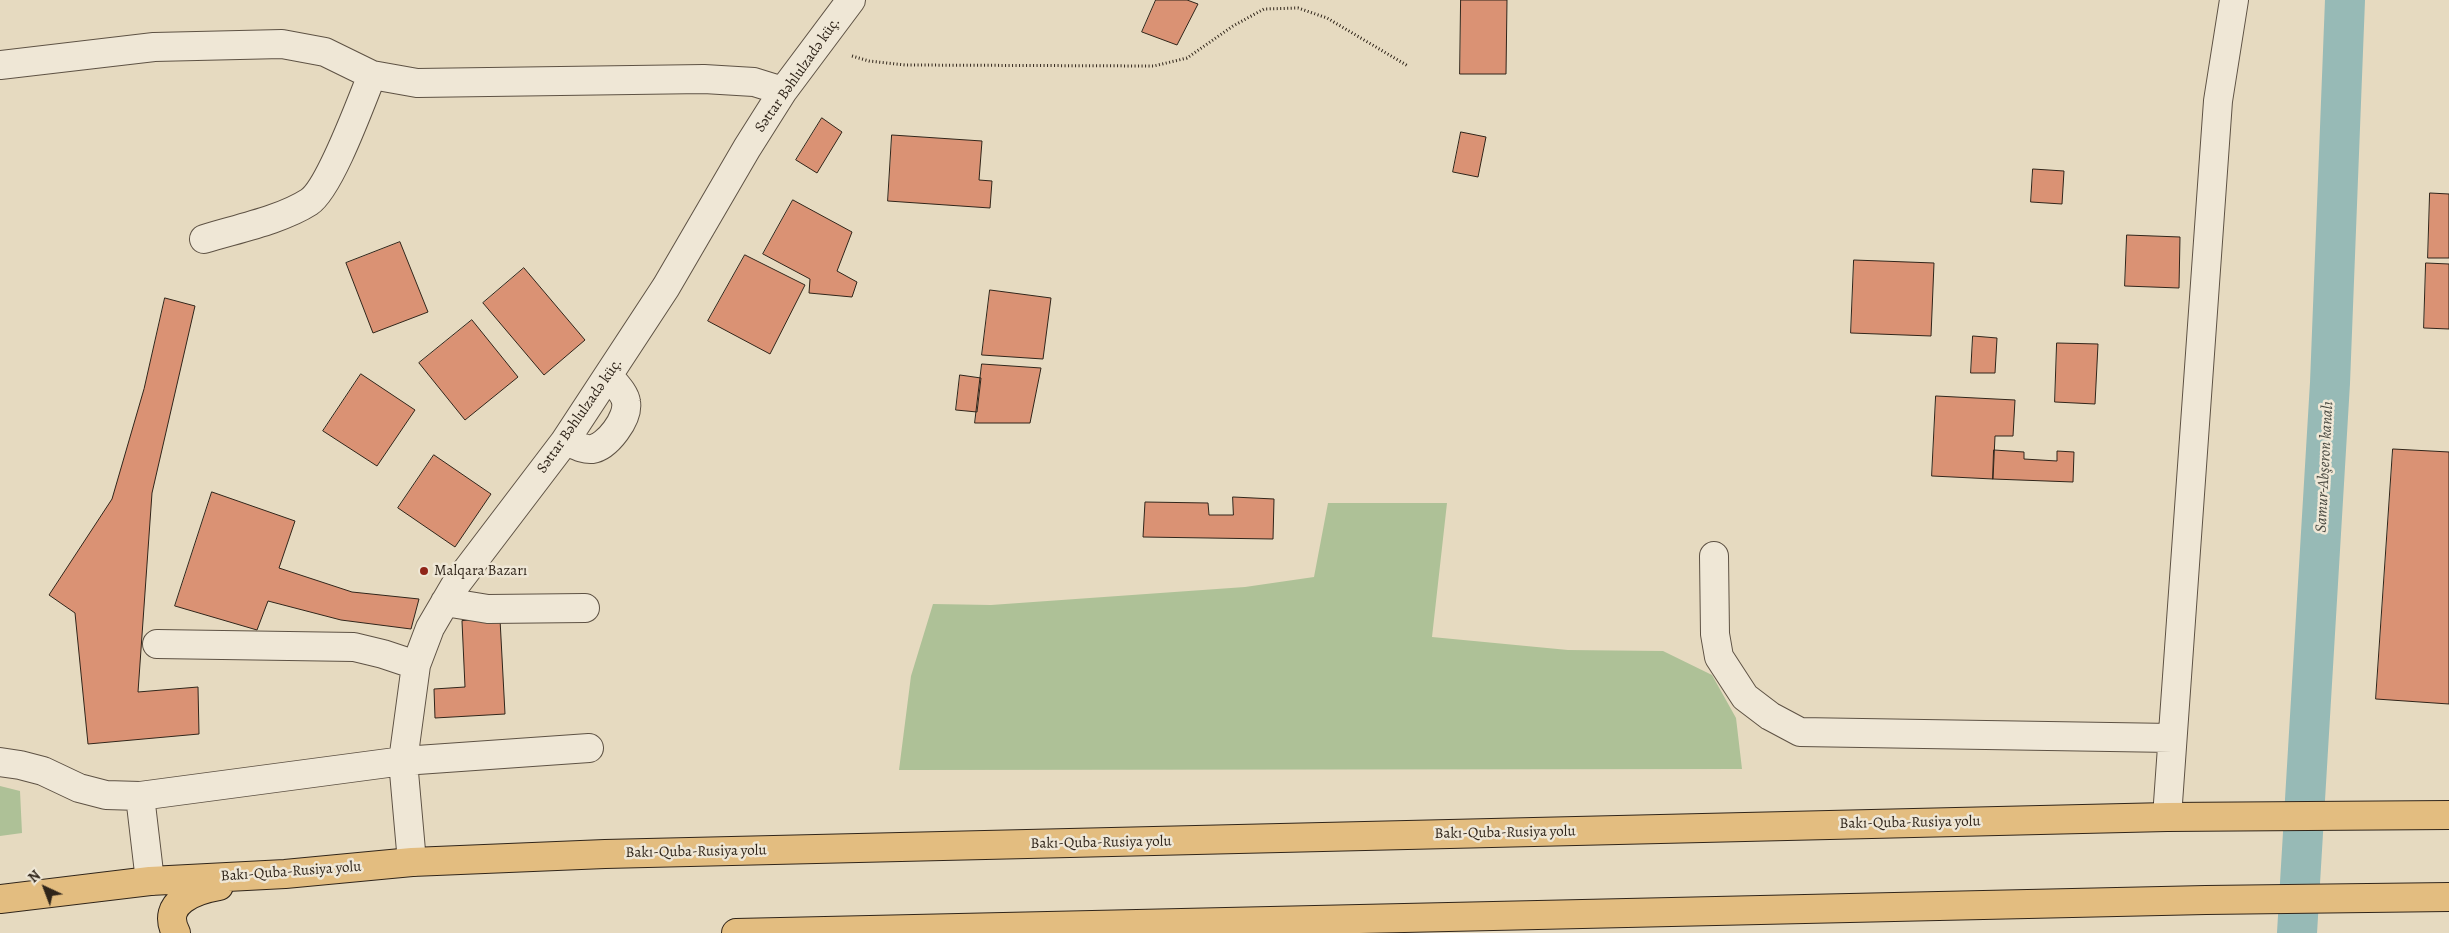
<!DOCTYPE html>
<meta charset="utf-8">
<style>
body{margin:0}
#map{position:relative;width:2449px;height:933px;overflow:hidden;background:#e6dac0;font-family:Alegreya,serif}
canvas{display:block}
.north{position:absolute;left:20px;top:863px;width:50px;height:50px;-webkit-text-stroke:4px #efe7d6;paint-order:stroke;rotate:317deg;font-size:14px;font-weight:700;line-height:20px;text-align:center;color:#30251a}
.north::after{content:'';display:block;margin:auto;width:18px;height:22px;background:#30251a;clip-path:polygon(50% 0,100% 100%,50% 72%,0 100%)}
</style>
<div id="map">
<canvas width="2449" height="933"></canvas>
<div class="north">N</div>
</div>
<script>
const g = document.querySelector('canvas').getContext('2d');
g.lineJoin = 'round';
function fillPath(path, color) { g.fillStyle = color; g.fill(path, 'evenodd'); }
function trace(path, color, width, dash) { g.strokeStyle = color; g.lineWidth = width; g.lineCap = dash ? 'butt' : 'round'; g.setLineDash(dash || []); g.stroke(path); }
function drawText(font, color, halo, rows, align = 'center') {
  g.font = font + ' Alegreya,serif'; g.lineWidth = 5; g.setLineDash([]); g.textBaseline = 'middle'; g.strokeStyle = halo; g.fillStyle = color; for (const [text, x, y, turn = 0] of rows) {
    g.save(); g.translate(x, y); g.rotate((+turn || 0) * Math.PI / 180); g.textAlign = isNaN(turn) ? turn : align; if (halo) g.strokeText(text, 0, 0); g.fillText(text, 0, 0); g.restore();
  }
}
fillPath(new Path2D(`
 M1328 503H1447L1432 637 1568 650 1663 651 1712 675 1736 718 1742 769 899 770 911 676 933 604 991 605 1245 587 1314 577Z
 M0 786 20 791 22 833 0 836Z`), '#aec197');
trace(new Path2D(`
 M2297 933 2330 383 2345 0`), '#97bab6', 40);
const building = new Path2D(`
 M1156 0H1187L1198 4 1177 45 1142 32Z
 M1461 0H1507L1506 74H1460Z
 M822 118 842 132 817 173 796 160Z
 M1461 132 1486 137 1478 177 1453 172Z
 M892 135 982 141 979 180 992 181 990 208 888 201Z
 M2033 169 2064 171 2062 204 2031 202Z
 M2430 193 2449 194V258H2428Z
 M793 200 852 232 837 271 857 282 852 297 809 293 810 279 763 254Z
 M2127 235 2180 237 2179 288 2125 286Z
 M400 242 428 312 373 333 346 263Z
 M745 255 805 285 770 354 708 321Z
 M1854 260 1934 263 1931 336 1851 333Z
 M2426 263 2449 264V329L2424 328Z
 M524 268 585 340 544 375 483 303Z
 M990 290 1051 298 1043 359 982 355Z
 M165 298 195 306 152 493 138 692 198 687 199 734 88 744 75 613 49 595 112 499 144 389Z
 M472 320 518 377 465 420 419 363Z
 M1973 336 1997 338 1995 373H1971Z
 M2057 343 2098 344 2095 404 2055 402Z
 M982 364 1041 368 1030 423H975Z
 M361 374 415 410 377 466 323 431Z
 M960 375 981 378 977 412 956 410Z
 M1936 396 2015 400 2013 436H1995L1993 479 1932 476Z
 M2393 449 2449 452V704L2376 699Z
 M1994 450 2024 452V459L2057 461V451L2074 452 2073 482 1993 479Z
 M434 455 491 494 455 547 398 508Z
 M212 492 295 521 279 568 352 592 419 599 411 629 341 620 268 601 257 630 175 606Z
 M1233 497 1274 499 1273 539 1143 537 1145 502 1208 503 1209 515H1233Z
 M500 619 505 714 435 718 434 689 465 687 462 621Z`);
fillPath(building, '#da9274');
trace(building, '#30251a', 1);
const minor = new Path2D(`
 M0 65 154 47 282 44 325 52 372 75 417 83 704 79 754 82 783 91
 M204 239C236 229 281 220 309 202 330 188 361 102 372 75
 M565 441C573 444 584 450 592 449 607 447 629 418 626 402 625 393 614 383 609 376
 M1714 556 1715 634 1719 657 1745 697 1770 716 1800 732 2172 738
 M445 602 488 609 585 608
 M157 644 354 647 383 654 416 665
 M0 762 20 765 43 771 79 788 106 795 140 796 150 881
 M140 796 403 761 589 748
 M2167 817 2218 101 2234 0
 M412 862 403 761 416 665 430 628 454 587 565 441 666 287 747 148 783 91 851 0`);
const highway = new Path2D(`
 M0 899 150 881 285 874 412 862 605 854 2167 817 2449 815
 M176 933C160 902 196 890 219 886
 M736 933 2206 900 2449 897`);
trace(minor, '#5e5244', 30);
trace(highway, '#30251a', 30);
trace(new Path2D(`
 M852 56 869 61 905 65 1154 66 1187 58 1233 26 1264 9 1298 8 1327 18 1408 66`), '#30251a', 3, [1, 2.5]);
trace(minor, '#efe7d6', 28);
trace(highway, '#e3bd80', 28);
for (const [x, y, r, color] of [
 [424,571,5,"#8f2418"]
]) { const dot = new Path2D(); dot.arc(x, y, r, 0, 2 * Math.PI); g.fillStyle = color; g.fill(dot); trace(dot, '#efe7d6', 2); }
drawText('15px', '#30251a', '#efe7d6', [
 ["Səttar Bəhlulzadə küç.",798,75,-55],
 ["Səttar Bəhlulzadə küç.",580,416,-55],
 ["Bakı-Quba-Rusiya yolu",1910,823,-1],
 ["Bakı-Quba-Rusiya yolu",1505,833,-1],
 ["Bakı-Quba-Rusiya yolu",1101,843,-1],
 ["Bakı-Quba-Rusiya yolu",696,852,-1],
 ["Bakı-Quba-Rusiya yolu",291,872,-4]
]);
drawText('15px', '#30251a', '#efe7d6', [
 ["Malqara Bazarı",434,571]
], 'left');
drawText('italic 16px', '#4a4a41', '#efe7d6', [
 ["Samur-Abşeron kanalı",2325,467,-87]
]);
</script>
